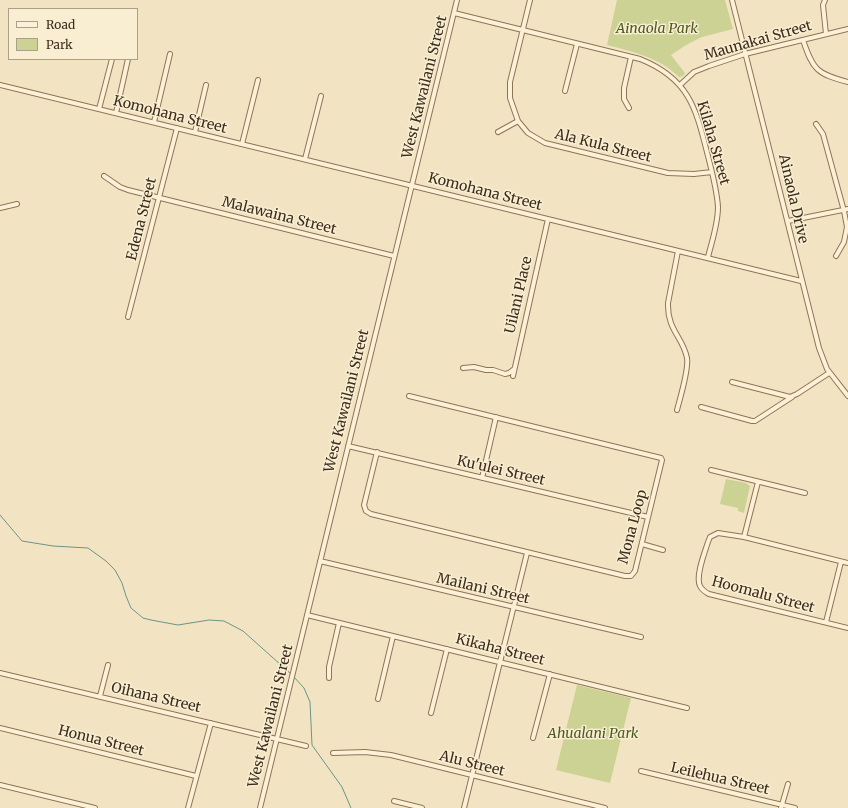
<!DOCTYPE html>
<style>
body{margin:0}
#map{position:relative;width:848px;height:808px;overflow:hidden;background:#f2e4c2;font-family:Merriweather,serif}
canvas{display:block}
.legend{position:absolute;left:8px;top:8px;width:130px;height:52px;box-sizing:border-box;background:#f9eed2;border:1px solid #ada08a;margin:0;padding:5px 7px;list-style:none;font-size:12px;color:#3c2c1d}
.legend li{display:flex;align-items:center;gap:8px;height:20px}
.legend b{width:20px;border:1px solid #ada08a}
</style>
<div id="map">
<canvas width="848" height="808"></canvas>
<ul class="legend">
<li><b style="height:5px;background:#fcf1d6"></b>Road</li>
<li><b style="height:11px;background:#cbd294"></b>Park</li>
</ul>
</div>
<script>
const g = document.querySelector('canvas').getContext('2d');
g.lineJoin = 'round';
function fillPath(path, color) { g.fillStyle = color; g.fill(path, 'evenodd'); }
function trace(path, color, width, dash) { g.strokeStyle = color; g.lineWidth = width; g.lineCap = dash ? 'butt' : 'round'; g.setLineDash(dash || []); g.stroke(path); }
function drawText(font, color, halo, rows, align = 'center') {
  g.font = font + ' Merriweather,serif'; g.lineWidth = 3; g.setLineDash([]); g.textBaseline = 'middle'; g.strokeStyle = halo; g.fillStyle = color; for (const [text, x, y, turn = 0] of rows) {
    g.save(); g.translate(x, y); g.rotate((+turn || 0) * Math.PI / 180); g.textAlign = isNaN(turn) ? turn : align; if (halo) g.strokeText(text, 0, 0); g.fillText(text, 0, 0); g.restore();
  }
}
fillPath(new Path2D(`
 M617 0H725L733 29 702 37 686 45 671 55 685 73 683 76 679 77C659 57 633 52 607 45Z
 M726 479 746 483 750 486 744 513 738 511V508L720 504Z
 M577 685 631 698 610 783 556 770Z`), '#cbd294');
trace(new Path2D(`
 M0 515 22 541 53 546 88 548 106 561 115 570 122 583 126 596 131 608 143 618 151 620 178 625 209 620 224 621 243 631 291 674
 M293 676 304 688 310 702 312 745 342 787 351 808`), '#6a9489', 1);
const minor = new Path2D(`
 M530 0 510 82V98L518 121 528 133 545 143 668 173 694 174 712 172
 M732 0 819 348 827 369 848 396
 M825 0 823 5 826 34
 M454 13 640 59C690 79 696 109 708 156 712 172 717 190 718 207 718 224 712 241 708 257
 M803 40C813 70 817 74 848 82
 M0 85 801 281
 M680 85 694 72 709 66 745 54 848 29
 M565 91 577 44
 M629 108 624 99V88L631 57
 M99 109 112 59
 M116 113 128 59
 M154 122 170 54
 M816 124 823 134 844 211 847 227 844 242 836 256
 M195 132 206 85
 M498 132 518 121
 M242 144 258 80
 M305 159 321 96
 M104 176 120 187 128 190 394 256
 M0 208 17 204
 M788 221 848 209
 M128 317 177 128
 M463 368 474 367 486 370H493L505 374 509 373 514 369
 M513 376 548 219
 M732 382 790 397 797 394 829 373
 M701 407 752 421H755L792 397
 M677 410C680 398 689 370 687 358 683 337 667 330 668 303L678 251
 M348 446 648 517
 M377 452 364 505 366 511 371 514 625 576H631L635 571 662 460 661 458 409 396
 M711 470 805 493
 M482 478 496 417
 M744 537 758 482
 M642 544 663 550
 M320 561 641 637
 M848 563 744 537 718 533 710 537 708 542C705 552 695 576 700 586 702 590 705 592 709 594L848 628
 M307 615 687 708
 M826 622 841 562
 M0 673 306 746
 M329 678V667L339 623
 M100 696 108 665
 M378 699 393 636
 M431 713 447 649
 M0 728 196 776
 M533 738 550 674
 M333 753 365 752 391 755 605 808
 M641 771 795 808
 M0 785 95 808
 M394 801 422 808
 M188 808 211 723
 M260 808 457 0
 M464 808 527 553
 M781 808 788 784`);
trace(minor, '#8e7457', 6);
trace(minor, '#fcf1d6', 4);
drawText('italic 14px', '#4c5b21', '#f9eed2', [
 ["Ainaola Park",657,29],
 ["Ahualani Park",593,734]
]);
drawText('14px', '#3c2c1d', '#f9eed2', [
 ["Maunakai Street",758,41,-16],
 ["West Kawailani Street",425,87,-76],
 ["Komohana Street",170,115,14],
 ["Kilaha Street",713,143,74],
 ["Ala Kula Street",603,146,14],
 ["Komohana Street",485,192,14],
 ["Ainaola Drive",793,199,77],
 ["Malawaina Street",279,216,14],
 ["Edena Street",142,219,-76],
 ["Uilani Place",519,295,-77],
 ["West Kawailani Street",347,401,-76],
 ["Ku'ulei Street",501,471,13],
 ["Mona Loop",633,527,-75],
 ["Mailani Street",483,589,13],
 ["Hoomalu Street",763,595,15],
 ["Kikaha Street",500,650,14],
 ["Oihana Street",156,698,13],
 ["West Kawailani Street",271,716,-76],
 ["Honua Street",101,741,14],
 ["Alu Street",472,764,14],
 ["Leilehua Street",720,779,13]
]);
</script>
